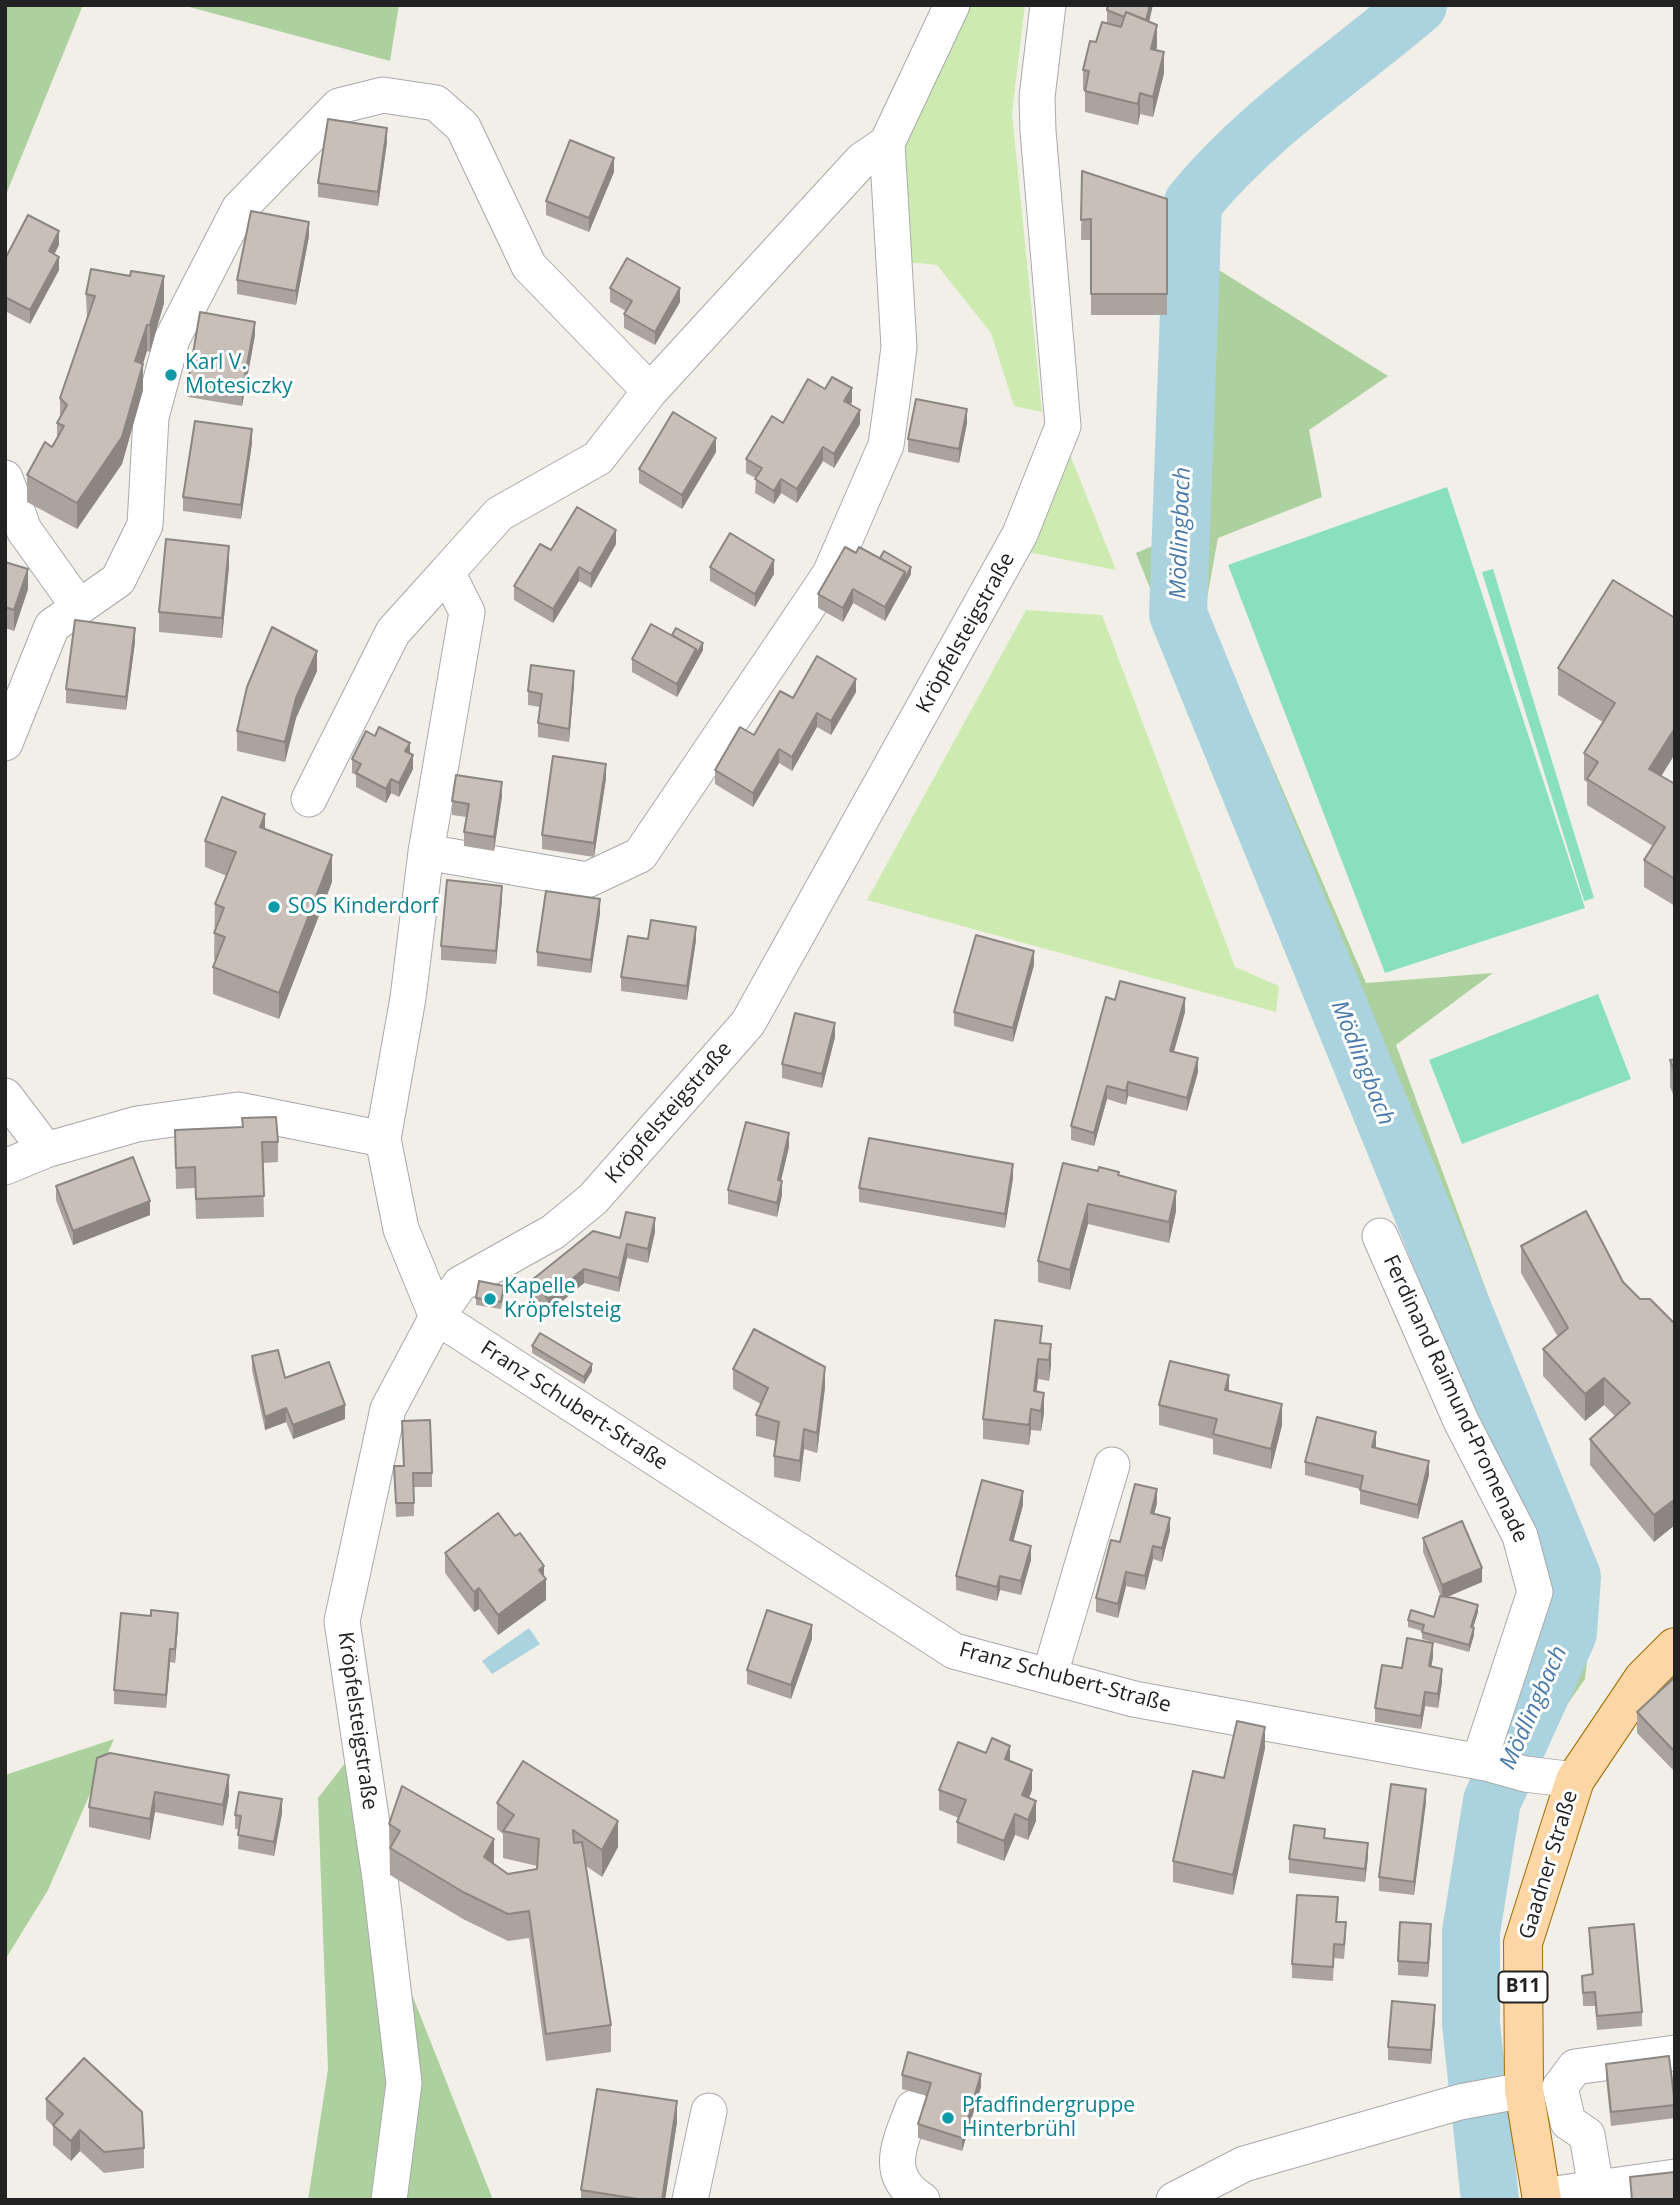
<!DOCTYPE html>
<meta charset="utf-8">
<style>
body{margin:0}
#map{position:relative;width:1680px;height:2205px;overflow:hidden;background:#f2efe9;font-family:"Open Sans",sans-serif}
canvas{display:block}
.frame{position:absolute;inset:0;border:7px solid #222;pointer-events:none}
</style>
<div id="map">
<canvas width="1680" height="2205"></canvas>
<div class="frame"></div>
</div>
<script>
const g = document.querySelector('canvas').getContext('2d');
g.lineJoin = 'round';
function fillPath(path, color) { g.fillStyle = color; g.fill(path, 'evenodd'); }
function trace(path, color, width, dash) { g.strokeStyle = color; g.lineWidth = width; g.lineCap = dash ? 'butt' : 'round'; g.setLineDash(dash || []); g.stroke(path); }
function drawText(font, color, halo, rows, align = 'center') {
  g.font = font + ' "Open Sans",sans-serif'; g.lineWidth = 6; g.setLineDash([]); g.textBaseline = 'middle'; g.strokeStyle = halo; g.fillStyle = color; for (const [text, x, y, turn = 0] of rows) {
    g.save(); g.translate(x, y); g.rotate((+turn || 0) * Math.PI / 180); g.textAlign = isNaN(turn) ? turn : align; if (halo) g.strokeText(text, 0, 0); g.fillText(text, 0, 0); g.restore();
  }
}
fillPath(new Path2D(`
 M964 5H1025L1012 113 1042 412 1014 406 991 333 937 265 908 262 899 162 922 90Z
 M1067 447 1116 570 1023 551Z
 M1026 610 1102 615 1235 967 1279 986 1276 1012 867 900Z`), '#cdebb0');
fillPath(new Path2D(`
 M5 5H83L5 197Z
 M182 5H399L390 61Z
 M1211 265 1388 376 1309 430 1322 497 1218 538 1205 609 1366 983 1493 973 1396 1045 1553 1472 1597 1572 1585 1679 1537 1748 1504 1745 1537 1669 1554 1568 1524 1526 1136 553 1197 527Z
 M114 1739 48 1890 5 1960V1775Z
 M353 1753 368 1883 493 2200H308L328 2069 318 1798Z`), '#add19e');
fillPath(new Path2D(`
 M1447 487 1585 908 1385 973 1228 565Z
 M1493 569 1594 898 1584 901 1482 572Z
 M1598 994 1631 1079 1462 1144 1429 1060Z`), '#88e0be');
fillPath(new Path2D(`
 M529 1628 540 1644 492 1674 482 1661Z`), '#aad3df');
trace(new Path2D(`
 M1418 5C1342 70 1256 125 1193 203L1178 614 1572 1577 1568 1633 1492 1801 1471 1932V2024L1490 2200`), '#aad3df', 58);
const minor = new Path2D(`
 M5 478 24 530 79 607
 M5 743 52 626 118 580 145 525 151 417 172 339 239 209 339 106 383 95 436 103 463 127 529 266 650 391
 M309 799 393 632 447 572
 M426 852 587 880 640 855 830 574 886 445 894 387 899 347 887 143
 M5 1096 46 1150
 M5 1167 46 1150 137 1124 238 1110 383 1139
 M1380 1236 1461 1421 1520 1536 1535 1592 1479 1762
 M437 1317 401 1229 383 1139 408 998 426 852 467 612 447 572 499 514 598 458 650 391 862 160 887 143 952 5
 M437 1317 954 1651 1134 1699 1486 1763 1525 1774 1575 1780
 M1050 1674 1112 1465
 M913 2108C900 2143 882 2175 922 2200
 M1596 2188 1587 2135 1568 2122 1560 2087 1575 2067 1675 2053
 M1541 2196 1675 2177
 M389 2200 404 2083 380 1878 342 1621 388 1409 437 1317 460 1284 553 1232 593 1199 748 1023 1020 534 1063 426 1038 131 1037 97 1048 5
 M690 2200 709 2111
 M1174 2200 1244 2164 1460 2102 1524 2090`);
const major = new Path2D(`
 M1542 2200 1524 2090 1523 1943 1575 1780 1643 1679 1675 1647`);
trace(minor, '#a9a9a9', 37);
trace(major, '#a06b00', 40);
trace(minor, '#fff', 35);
trace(major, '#fcd6a4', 38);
fillPath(new Path2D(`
 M1107 10 1149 22 1157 46 1156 50 1164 73 1153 117 1140 114 1138 125 1085 112V91L1083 90V70L1107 24Z
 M387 142 378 206 318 197V183Z
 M1082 171 1167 199V315H1091V240H1081Z
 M614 172 589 232 546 215V201Z
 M309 236 296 305 237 294V280Z
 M59 245 54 254 59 270 30 324 5 311V259Z
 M610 288 680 302 655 345 624 328V314L626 311 610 302Z
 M86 294 164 303 150 352 147 351 143 364V390L122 464 77 529 27 502V475L52 447 57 439V423L60 417V398L87 320Z
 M255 335 242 406 188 397V383Z
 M825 389 852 402 850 404 860 424 834 468 823 461 797 503 781 493 774 504 755 493 756 478 746 473V459L783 423Z
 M967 423 959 463 908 452V439Z
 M252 443 241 519 183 511V497Z
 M716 452 682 509 639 483V469Z
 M616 544 591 588 579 581 553 623 514 600V586L551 550Z
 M856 553 880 558 911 574 885 621 853 603 843 622 818 608V594Z
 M5 562 28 589 14 631 5 628Z
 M229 566 222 638 159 632V612Z
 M710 567 774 574 755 607 710 581Z
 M1613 580 1661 776 1675 784V906L1644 887V860L1653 846 1587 805V782L1584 780V753L1603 722 1558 695V668Z
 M135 642 126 710 66 703V689Z
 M703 650 677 697 632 672V659Z
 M317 671 296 718 285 762 237 751V731Z
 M574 685 569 742 538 737V723L540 707 528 705V691Z
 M856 692 831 735 817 727 792 771 779 763 753 807 715 784V770L754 735 793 698Z
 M410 754 413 769 399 797 391 793 386 803 356 787V775L352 773V759Z
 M606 778 594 857 542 849V835Z
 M502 796 494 851 464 846V832L466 817 452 815V801Z
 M265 829 332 882 279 1019 213 994V967L216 960 214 959 215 904 227 876 205 867V841Z
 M502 899 496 964 441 960V946Z
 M600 913 591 973 537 966V952Z
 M696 940 687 1000 621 991V977Z
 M1034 965 1013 1042 954 1026V1012Z
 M1115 1000 1185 1012 1174 1052 1198 1072 1187 1111 1128 1096 1126 1105 1107 1099 1094 1146 1071 1140V1126Z
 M835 1037 822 1088 782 1078V1064Z
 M1675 1059V1099L1670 1087V1060Z
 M175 1130 278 1142V1162L263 1163 264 1217 196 1219 195 1188 176 1189Z
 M789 1147 781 1180 782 1195 777 1217 728 1204V1190Z
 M1098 1171 1119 1176 1176 1211 1169 1243 1088 1224 1070 1290 1038 1282V1261Z
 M1013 1178 1005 1228 859 1202V1188Z
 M56 1186 150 1215 73 1245 56 1200Z
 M655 1232 648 1263 627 1258 619 1292 584 1283 548 1313 532 1293V1280L620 1238Z
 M1521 1246 1623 1282 1640 1299 1675 1324 1654 1542 1590 1465V1439L1615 1416 1604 1405 1585 1421 1543 1376V1349L1558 1337 1521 1273Z
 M504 1293 501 1309 476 1305V1298Z
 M1042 1343 1051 1364 1049 1381 1038 1379 1036 1392 1044 1413 1041 1431 1031 1430 1029 1445 983 1439V1419Z
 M532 1346 592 1371 584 1384 532 1353Z
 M252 1356 285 1378 345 1419 293 1439 286 1422 265 1430 252 1370Z
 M733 1369 825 1387 817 1453 804 1449 800 1482 774 1477V1456L776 1441 756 1436V1415L761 1404 733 1389Z
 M1229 1391 1282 1425 1271 1469 1213 1454V1439L1159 1425V1405Z
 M402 1421 432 1473V1487H414V1516L396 1517 394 1466H403Z
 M1376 1446 1375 1447 1429 1475 1418 1519 1360 1504V1489L1305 1475V1462Z
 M1157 1503 1154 1514 1170 1531 1162 1562 1153 1559 1145 1590 1126 1586 1118 1618 1096 1612V1598L1120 1542Z
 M1023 1505 1013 1541 1031 1560 1021 1595 1000 1590 997 1601 956 1590V1576Z
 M1423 1538 1482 1582 1447 1597 1478 1612 1473 1628 1474 1635 1469 1652 1422 1639V1631L1408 1627V1620L1434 1617 1441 1597 1423 1552Z
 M445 1553 544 1577 546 1600 498 1635 479 1609 474 1612 445 1573Z
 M151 1616 178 1626 175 1663 170 1662 166 1708 114 1704V1690Z
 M812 1639 791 1699 747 1684V1670Z
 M1433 1657 1431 1667 1442 1682 1438 1708 1425 1706 1421 1729 1375 1722V1708L1402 1668Z
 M1675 1677V1772L1637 1733V1712Z
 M1265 1748 1233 1895 1173 1882V1861Z
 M97 1758 229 1795 223 1826 155 1812 150 1840 89 1827V1807Z
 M1010 1761 1032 1790 1029 1798 1036 1821 1028 1840 1015 1835 1004 1861 957 1843V1822L959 1818 939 1810V1790Z
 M1426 1802 1414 1895 1379 1891V1877Z
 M497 1803 618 1847 602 1877 586 1866 611 2025V2052L546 2061 529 1938 508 1941 463 1919 390 1875 389 1824 494 1865 508 1874 537 1869V1866L503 1858V1834L497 1829Z
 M282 1813 274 1856 238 1849 239 1829H235V1815Z
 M1325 1838 1368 1857 1365 1882 1289 1873V1859Z
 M1338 1911 1337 1922 1346 1936 1344 1959 1334 1958 1333 1981 1292 1978V1964Z
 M1589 1928 1642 2012V2026L1597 2030 1595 2006H1583L1582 1976 1592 1974 1589 1942Z
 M1431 1938 1428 1977 1398 1975V1961Z
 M1435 2019 1431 2064 1388 2060V2047Z
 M1606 2064 1675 2101V2118L1611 2126 1606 2078Z
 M902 2075 981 2087 962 2151 918 2138V2124L927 2096 902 2089Z
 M46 2099 144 2148V2168L104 2173 80 2151 71 2161 53 2145V2126L46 2119Z
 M677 2122 665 2200H581V2190Z`), '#aba49e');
fillPath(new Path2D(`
 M1150 5H1153L1145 40V26Z
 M1157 25V46L1151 70V49Z
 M1164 52V73L1153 117V97Z
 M1140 93V114L1138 125V104Z
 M387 128V142L378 206V192Z
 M614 158V172L589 232V218Z
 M309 222V236L296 305V291Z
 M59 231V245L49 265V251Z
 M59 257V270L30 324V310Z
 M164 276V303L150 352V325Z
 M680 288V302L655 345V332Z
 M255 322V335L242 406V392Z
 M147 325V351L135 388V361Z
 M143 364V390L122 464 77 529V503Z
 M852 388V402L844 415V401Z
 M967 409V423L959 463V449Z
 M860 410V424L834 468V454Z
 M252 429V443L241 519V505Z
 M716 438V452L682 509V495Z
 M823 447V461L797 503V489Z
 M781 479V493L774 504V491Z
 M616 530V544L591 588V574Z
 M229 546V566L222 638V618Z
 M774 560V574L755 607V594Z
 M579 567V581L553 623V609Z
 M911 567V574L885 621V607L905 572Z
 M28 569V589L14 631V610Z
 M853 589V603L843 622V608Z
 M135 628V642L126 710V697Z
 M703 643V650L677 697V684L696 649Z
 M317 651V671L296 718 285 762V742L296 698Z
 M574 671V685L569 742V729Z
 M856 679V692L831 735V721Z
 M817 713V727L792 771V757Z
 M1675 728V754L1649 796V769Z
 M410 743V757L405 751Z
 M779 749V763L753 807V793Z
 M413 755V769L399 797V783Z
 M606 764V778L594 857V843Z
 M391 779V793L386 803V789Z
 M502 782V796L494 851V837Z
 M265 814V840L260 827Z
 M332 855V882L279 1019V993Z
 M502 886V899L496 964V951Z
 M600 899V913L591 973V960Z
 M696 927V940L687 1000V986Z
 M1034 951V965L1013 1042V1028Z
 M1185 998V1012L1170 1065V1051Z
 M835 1023V1037L822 1088V1074Z
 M1198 1058V1072L1187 1111V1098Z
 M1128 1082V1096L1126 1105V1091Z
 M1107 1086V1099L1094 1146V1133Z
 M789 1133V1147L778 1193V1180Z
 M1013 1164V1178L1005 1228V1214Z
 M782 1181V1195L777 1217V1203Z
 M1176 1191V1211L1169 1243V1222Z
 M150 1201V1215L73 1245V1231Z
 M1088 1204V1224L1070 1290V1270Z
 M655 1218V1232L648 1263V1249Z
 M627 1244V1258L619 1292V1278Z
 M584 1269V1283L548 1313V1299Z
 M1051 1344V1364L1049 1381V1360Z
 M1038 1359V1379L1034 1412V1391Z
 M592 1364V1371L584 1384V1377Z
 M825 1367V1387L817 1453V1433Z
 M1229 1375V1396L1225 1390Z
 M1604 1378V1405L1585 1421V1394Z
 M1044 1393V1413L1041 1431V1411Z
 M1282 1404V1425L1271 1469V1449Z
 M345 1405V1419L293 1439V1425Z
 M286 1408V1422L265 1430V1417Z
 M1031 1409V1430L1029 1445V1425Z
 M804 1429V1449L800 1482V1461Z
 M1376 1432V1446L1372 1460V1447Z
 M1429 1461V1475L1418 1519V1505Z
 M1157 1489V1503L1151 1526V1513Z
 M1023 1491V1505L1010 1554V1540Z
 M1675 1499V1525L1654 1542V1515Z
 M1170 1518V1531L1162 1562V1548Z
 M1031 1546V1560L1021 1595V1581Z
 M1153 1546V1559L1145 1590V1576Z
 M544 1566V1581L546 1579V1600L498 1635V1615L539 1570Z
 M1482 1568V1582L1442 1599V1585Z
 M1126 1572V1586L1118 1618V1604Z
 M1000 1576V1590L997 1601V1587Z
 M479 1588V1609L474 1612V1592Z
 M1478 1605V1612L1471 1634V1627Z
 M178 1613V1626L175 1663V1649Z
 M812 1625V1639L791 1699V1685Z
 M1474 1628V1635L1469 1652V1645Z
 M1433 1643V1657L1429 1680V1666Z
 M170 1649V1662L166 1708V1695Z
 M1442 1669V1682L1438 1708V1694Z
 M1425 1692V1706L1421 1729V1716Z
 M1265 1727V1748L1233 1895V1875Z
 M1010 1746V1766L1005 1759Z
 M1032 1770V1790L1022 1815V1795Z
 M229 1775V1795L223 1826V1805Z
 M1426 1789V1802L1414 1895V1882Z
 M155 1792V1812L150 1840V1819Z
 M282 1799V1813L274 1856V1842Z
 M1036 1801V1821L1028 1840V1820Z
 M1015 1814V1835L1004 1861V1841Z
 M618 1821V1847L602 1877V1850Z
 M494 1839V1866L484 1857Z
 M1368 1843V1857L1365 1882V1869Z
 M1431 1924V1938L1428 1977V1963Z
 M1435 2005V2019L1431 2064V2050Z
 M981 2074V2087L962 2151V2138Z
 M677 2101V2122L665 2200H662Z
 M80 2130V2151L71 2161V2141Z`), '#8b8681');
const building = new Path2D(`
 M1108 5H1150L1146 20 1126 12 1124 17 1107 10Z
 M1126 12 1157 25 1151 49 1164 52 1153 97 1140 93 1138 104 1085 91 1089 71 1083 70 1090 41 1096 42 1102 22 1121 27Z
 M328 119 387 128 378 192 318 183Z
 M570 140 614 158 589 218 546 201Z
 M1082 171 1167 199V294H1091V219L1081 220Z
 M251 211 309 222 296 291 237 280Z
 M28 215 59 231 49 251 59 257 30 310 5 297V259Z
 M627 258 680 288 655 332 624 314 632 301 610 288Z
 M91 269 130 276 131 271 164 276 150 325H147L135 361 143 364 122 437 77 503 27 475 45 442 52 447 64 426 57 423 67 405 60 398 95 296 86 294Z
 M200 312 255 322 242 392 188 383Z
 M832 377 852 388 844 401 860 410 834 454 823 447 797 489 781 479 774 491 755 479 762 468 746 459 772 416 783 423 808 379 825 389Z
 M916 399 967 409 959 449 908 439Z
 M673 412 716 438 682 495 639 469Z
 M195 421 252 429 241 505 183 497Z
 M577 507 616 530 591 574 579 567 553 609 514 586 540 544 551 550Z
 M730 533 774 560 755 594 710 567Z
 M166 539 229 546 222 618 159 612Z
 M845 547 856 553 859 547 905 572 885 607 853 589 843 608 818 594Z
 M884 551 911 567 905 579V572L880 558Z
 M5 562 28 569 14 610 5 607Z
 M1613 580 1675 618V728L1649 769 1675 784V879L1644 860 1665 827 1587 779 1598 762 1584 753 1615 703 1558 668Z
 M75 620 135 628 126 697 66 689Z
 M651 624 696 649 677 684 632 659Z
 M272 627 317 651 296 698 285 742 237 731 247 687Z
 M676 628 703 643 696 655V649L672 635Z
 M817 656 856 679 831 721 817 713 792 757 779 749 753 793 715 770 740 727 754 735 780 691 793 698Z
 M531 665 574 671 569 729 538 723 542 694 528 691Z
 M379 727 410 743 405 751 413 755 399 783 391 779 386 789 356 773 361 764 352 759 366 731 375 736Z
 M553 756 606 764 594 843 542 835Z
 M456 775 502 782 494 837 464 832 469 804 452 801Z
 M222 797 265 814 260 827 332 855 279 993 213 967 225 937 214 933 224 908 215 904 236 852 205 841Z
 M447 880 502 886 496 951 441 946Z
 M546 891 600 899 591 960 537 952Z
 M651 920 696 927 687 986 621 977 628 936 648 939Z
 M976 935 1034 951 1013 1028 954 1012Z
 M1120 981 1185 998 1170 1051 1198 1058 1187 1098 1128 1082 1126 1091 1107 1086 1094 1133 1071 1126 1106 997 1115 1000Z
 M795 1013 835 1023 822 1074 782 1064Z
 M1675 1059V1072L1670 1060Z
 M276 1117 278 1142H262L264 1196 196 1199 195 1167 176 1168 175 1130 243 1127 242 1118Z
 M746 1122 789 1133 778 1180 782 1181 777 1203 728 1190Z
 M869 1138 1013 1164 1005 1214 859 1188Z
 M133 1157 150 1201 73 1231 56 1186Z
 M1063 1163 1098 1171 1099 1167 1119 1172 1118 1175 1176 1191 1169 1222 1088 1204 1070 1270 1038 1261Z
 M1586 1211 1623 1282 1640 1299H1650L1675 1324V1499L1654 1515 1590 1439 1630 1403 1604 1378 1585 1394 1543 1349 1568 1328 1521 1246Z
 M626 1212 655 1218 648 1249 627 1244 619 1278 584 1269 548 1299 532 1280 593 1231 620 1238Z
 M479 1281 504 1286 501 1302 476 1298Z
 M995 1320 1042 1326 1040 1343 1051 1344 1049 1360 1038 1359 1034 1391 1044 1393 1041 1411 1031 1409 1029 1425 983 1419Z
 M754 1329 825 1367 817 1433 804 1429 800 1461 774 1456 779 1422 756 1415 768 1388 733 1369Z
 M540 1333 592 1364 584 1377 532 1346Z
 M278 1350 285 1378 329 1362 345 1405 293 1425 286 1408 265 1417 252 1356Z
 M1170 1361 1229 1375 1225 1390 1282 1404 1271 1449 1213 1434 1217 1419 1159 1405Z
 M1317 1417 1376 1432 1372 1447 1429 1461 1418 1505 1360 1490 1363 1476 1305 1462Z
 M430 1420 432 1473H413L414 1503H396L394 1466H404L402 1421Z
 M982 1480 1023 1491 1010 1540 1031 1546 1021 1581 1000 1576 997 1587 956 1576Z
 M1135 1484 1157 1489 1151 1513 1170 1518 1162 1548 1153 1546 1145 1576 1126 1572 1118 1604 1096 1598 1111 1540 1120 1542Z
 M498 1513 515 1536 520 1533 544 1566 539 1570 546 1579 498 1615 479 1588 474 1592 445 1553Z
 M1462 1521 1482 1568 1442 1585 1423 1538Z
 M1440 1596 1454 1598 1478 1605 1471 1627 1474 1628 1469 1645 1422 1632 1424 1625 1408 1620 1411 1610 1434 1617Z
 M151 1610 178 1613 175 1649H170L166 1695 114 1690 121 1613 151 1616Z
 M767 1610 812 1625 791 1685 747 1670Z
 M1407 1638 1433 1643 1429 1666 1442 1669 1438 1694 1425 1692 1421 1716 1375 1708 1382 1665 1402 1668Z
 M1675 1677V1752L1637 1712Z
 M1237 1721 1265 1727 1233 1875 1173 1861 1193 1771 1224 1778Z
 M992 1738 1010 1746 1005 1759 1032 1770 1022 1795 1036 1801 1028 1820 1015 1814 1004 1841 957 1822 966 1800 939 1790 958 1742 986 1753Z
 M110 1753 229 1775 223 1805 155 1792 150 1819 89 1807 97 1758Z
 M523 1761 618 1821 602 1850 573 1830 574 1843 582 1842 611 2025 546 2034 529 1911 508 1914 463 1892 390 1848 400 1831 389 1824 402 1786 494 1839 484 1857 508 1874 537 1869 539 1839 503 1831 514 1815 497 1803Z
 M1391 1784 1426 1789 1414 1882 1379 1877Z
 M239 1792 282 1799 274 1842 238 1835 241 1816 235 1815Z
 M1294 1825 1325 1829 1324 1838 1368 1843 1365 1869 1289 1859Z
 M1297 1895 1338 1897 1336 1922H1346L1344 1945 1334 1944 1333 1967 1292 1964Z
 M1400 1922 1431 1924 1428 1963 1398 1961Z
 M1634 1924 1642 2012 1597 2016 1595 1992 1583 1993 1582 1976 1593 1974 1589 1928Z
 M1392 2001 1435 2005 1431 2050 1388 2047Z
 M908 2052 981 2074 962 2138 918 2124 931 2083 902 2075Z
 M1669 2056 1675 2105 1611 2112 1606 2064Z
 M84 2058 142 2112 144 2148 104 2152 80 2130 71 2141 53 2125 63 2114 46 2099Z
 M597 2089 677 2101 662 2200H644L581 2190Z
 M1675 2172V2200H1632L1630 2177Z`);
fillPath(building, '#c7bfb8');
trace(building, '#8b8681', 2);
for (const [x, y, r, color] of [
 [171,375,7,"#0f9aa8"],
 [274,907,7,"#0f9aa8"],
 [490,1299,7,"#0f9aa8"],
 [948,2118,7,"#0f9aa8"]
]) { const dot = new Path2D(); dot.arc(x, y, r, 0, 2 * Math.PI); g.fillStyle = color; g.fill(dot); trace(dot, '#fff', 2.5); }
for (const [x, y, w] of [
 [1523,1987,49]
]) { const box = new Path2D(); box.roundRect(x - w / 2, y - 15.5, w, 31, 5); g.fillStyle = '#fff'; g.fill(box); trace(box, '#222', 2); }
drawText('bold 19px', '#222', null, [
 ["B11",1523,1987]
]);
drawText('21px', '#0d838f', '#fff', [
 ["Karl V.",185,363],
 ["Motesiczky",185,387],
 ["SOS Kinderdorf",288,907],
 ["Kapelle",504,1287],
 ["Kröpfelsteig",504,1311],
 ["Pfadfindergruppe",962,2106],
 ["Hinterbrühl",962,2130]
], 'left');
drawText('21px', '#222', '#fff', [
 ["Kröpfelsteigstraße",966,633,-61],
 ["Kröpfelsteigstraße",669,1113,-49],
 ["Ferdinand Raimund-Promenade",1455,1399,65],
 ["Franz Schubert-Straße",574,1406,33],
 ["Franz Schubert-Straße",1065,1678,15],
 ["Kröpfelsteigstraße",357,1721,82],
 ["Gaadner Straße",1549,1865,-73]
]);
drawText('italic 23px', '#4a7aab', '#fff', [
 ["Mödlingbach",1181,533,-88],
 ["Mödlingbach",1362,1063,68],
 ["Mödlingbach",1534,1708,-66]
]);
</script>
